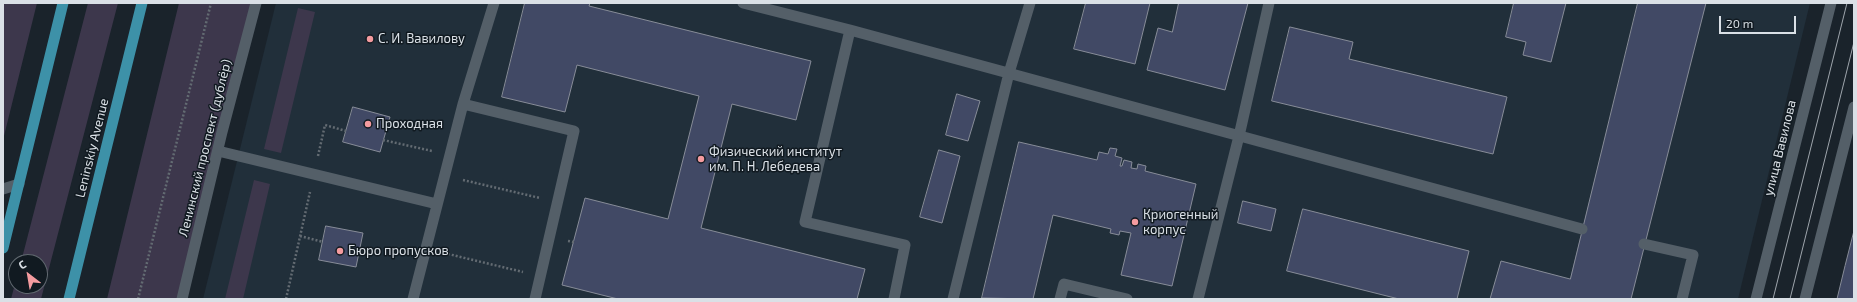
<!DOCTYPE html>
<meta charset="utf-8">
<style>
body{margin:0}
#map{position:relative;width:1857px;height:302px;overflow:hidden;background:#1a232b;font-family:"Exo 2",sans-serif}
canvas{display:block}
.frame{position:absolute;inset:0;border:4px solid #dae0e6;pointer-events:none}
.north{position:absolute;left:8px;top:254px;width:40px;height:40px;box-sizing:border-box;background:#111a21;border:1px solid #616970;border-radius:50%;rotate:329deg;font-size:11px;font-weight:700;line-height:16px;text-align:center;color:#dae0e6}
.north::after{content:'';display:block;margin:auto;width:14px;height:18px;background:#f49b9f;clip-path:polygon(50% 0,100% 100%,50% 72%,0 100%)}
.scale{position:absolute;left:1719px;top:16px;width:77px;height:18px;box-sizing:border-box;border:2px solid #dae0e6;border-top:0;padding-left:5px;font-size:12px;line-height:14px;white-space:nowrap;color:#dae0e6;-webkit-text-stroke:3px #111a21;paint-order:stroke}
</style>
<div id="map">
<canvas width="1857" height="302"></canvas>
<div class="frame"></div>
<div class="north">С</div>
<div class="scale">20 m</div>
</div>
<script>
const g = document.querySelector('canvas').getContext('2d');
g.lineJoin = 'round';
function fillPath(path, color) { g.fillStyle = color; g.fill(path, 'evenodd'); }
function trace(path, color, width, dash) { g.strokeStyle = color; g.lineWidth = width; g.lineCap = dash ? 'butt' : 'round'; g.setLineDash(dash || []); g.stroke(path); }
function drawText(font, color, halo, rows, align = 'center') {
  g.font = font + ' "Exo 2",sans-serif'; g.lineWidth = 3; g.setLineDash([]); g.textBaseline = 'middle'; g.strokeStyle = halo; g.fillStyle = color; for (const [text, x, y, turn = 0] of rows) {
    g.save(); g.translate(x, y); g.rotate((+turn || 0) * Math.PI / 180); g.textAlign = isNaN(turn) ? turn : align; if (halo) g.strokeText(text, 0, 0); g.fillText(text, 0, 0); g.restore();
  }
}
fillPath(new Path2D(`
 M276 3H1810L1738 299H203Z`), '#212f3a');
fillPath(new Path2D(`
 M3 3H37L3 140Z
 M88 3H118L41 299H11L16 280V286H40V262H21Z
 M179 3H251L178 299H107Z
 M298 8 315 12 281 153 264 149Z
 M254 180 270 184 243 299H225Z`), '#3d374c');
const building = new Path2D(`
 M525 3H590L589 6 811 61 796 120 732 104 701 228 865 269 857 299H618L562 285 585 198 668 219 699 96 577 65 565 112 502 97Z
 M1086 3H1150L1135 64 1074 49Z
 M1179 3H1248L1225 90 1147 70 1158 28 1172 32Z
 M1514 3H1566L1551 62 1523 55 1526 42 1506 37Z
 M1638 3H1706L1631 299H1490L1501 261 1570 279Z
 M1290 27 1353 42 1349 59 1507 97 1493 154 1272 101Z
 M957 94 980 101 968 141 946 135Z
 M353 107 390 117 380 152 343 142Z
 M1019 142 1097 160 1099 152 1108 154 1110 148 1117 149 1115 156 1122 158 1120 166H1122L1124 160 1132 162 1131 168 1137 169 1138 164 1146 166 1145 171 1196 184 1172 286 1121 275 1131 233 1120 231 1119 235 1110 233 1111 229 1053 215 1033 299 982 298Z
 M939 150 960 156 942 223 920 217Z
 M1243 201 1276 209 1271 231 1238 223Z
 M1303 209 1469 251 1457 299H1399L1287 271Z
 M326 226 363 233 356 267 319 260Z
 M1854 231V299H1837L1845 266Z`);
fillPath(building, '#414965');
trace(building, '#878c98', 1);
trace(new Path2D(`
 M383 140 432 151
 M318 156 325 125 346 131
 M463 180 540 198
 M300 236 323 242
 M568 241 574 242
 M444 253 523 272
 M138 299 211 3
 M286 299 310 192`), '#636b72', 2.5, [2, 2]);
trace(new Path2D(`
 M743 3 850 30 805 222 905 245 894 299
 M850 30 1582 229
 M463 104 574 131 535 299
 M218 151 437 204
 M1644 244 1693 255 1682 299
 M413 299 463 104 494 3
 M953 299 1009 73 1030 3
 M1060 299 1064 284 1127 299
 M1198 299 1239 136 1269 3`), '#545f68', 11);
trace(new Path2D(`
 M3 189 19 184
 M182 299 222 132 256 3`), '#545f68', 11);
trace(new Path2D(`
 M1756 299 1831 3
 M1805 299 1854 107`), '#545f68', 11);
trace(new Path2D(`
 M3 248 63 3
 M69 299 142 3`), '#3d91a8', 11);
trace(new Path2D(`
 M1773 299 1847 3
 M1790 299 1854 42`), '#9fa6ad', 1);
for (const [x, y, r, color] of [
 [370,39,4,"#f49b9f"],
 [368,124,4,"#f49b9f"],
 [701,159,4,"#f49b9f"],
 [1135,222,4,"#f49b9f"],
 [340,251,4,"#f49b9f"]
]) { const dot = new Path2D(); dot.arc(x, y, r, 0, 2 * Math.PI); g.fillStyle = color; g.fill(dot); trace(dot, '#111a21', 1.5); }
drawText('13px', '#dae0e6', '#111a21', [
 ["С. И. Вавилову",378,39],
 ["Проходная",376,124],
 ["Физический институт",709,152],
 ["им. П. Н. Лебедева",709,167],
 ["Криогенный",1143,215],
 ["корпус",1143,230],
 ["Бюро пропусков",348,251]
], 'left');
drawText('13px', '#dae0e6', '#111a21', [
 ["Leninskiy Avenue",92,148,-76],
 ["Ленинский проспект (дублёр)",205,148,-76],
 ["улица Вавилова",1780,148,-76]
]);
</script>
